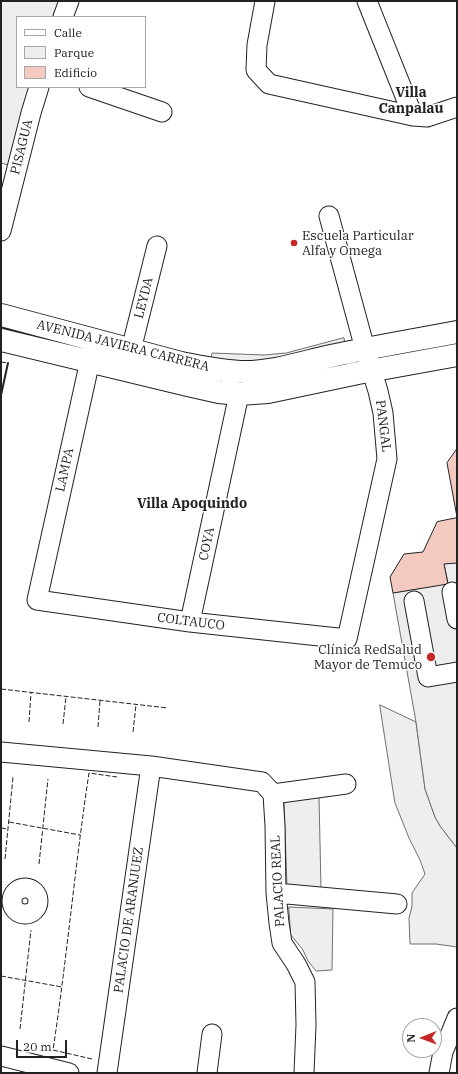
<!DOCTYPE html>
<meta charset="utf-8">
<style>
body{margin:0}
#map{position:relative;width:458px;height:1074px;overflow:hidden;background:#fff;font-family:"IBM Plex Serif",serif}
canvas{display:block}
.frame{position:absolute;inset:0;border:2px solid #222;pointer-events:none}
.legend{position:absolute;left:16px;top:16px;width:130px;height:72px;box-sizing:border-box;background:#fff;border:1px solid #a7a7a7;margin:0;padding:5px 7px;list-style:none;font-size:12px;color:#222}
.legend li{display:flex;align-items:center;gap:8px;height:20px}
.legend b{width:20px;border:1px solid #a7a7a7}
.north{position:absolute;left:402px;top:1018px;width:40px;height:40px;box-sizing:border-box;background:#fff;border:1px solid #a7a7a7;border-radius:50%;rotate:269deg;font-size:11px;font-weight:700;line-height:16px;text-align:center;color:#222}
.north::after{content:'';display:block;margin:auto;width:14px;height:18px;background:#c62828;clip-path:polygon(50% 0,100% 100%,50% 72%,0 100%)}
.scale{position:absolute;left:16px;top:1040px;width:51px;height:18px;box-sizing:border-box;border:2px solid #222;border-top:0;padding-left:5px;font-size:12px;line-height:14px;white-space:nowrap;color:#222;-webkit-text-stroke:3px #fff;paint-order:stroke}
</style>
<div id="map">
<canvas width="458" height="1074"></canvas>
<div class="frame"></div>
<ul class="legend">
<li><b style="height:5px;background:#fff"></b>Calle</li>
<li><b style="height:11px;background:#eee"></b>Parque</li>
<li><b style="height:11px;background:#f3c9c0"></b>Edificio</li>
</ul>
<div class="north">N</div>
<div class="scale">20 m</div>
</div>
<script>
const g = document.querySelector('canvas').getContext('2d');
g.lineJoin = 'round';
function fillPath(path, color) { g.fillStyle = color; g.fill(path, 'evenodd'); }
function trace(path, color, width, dash) { g.strokeStyle = color; g.lineWidth = width; g.lineCap = dash ? 'butt' : 'round'; g.setLineDash(dash || []); g.stroke(path); }
function drawText(font, color, halo, rows, align = 'center') {
  g.font = font + ' "IBM Plex Serif",serif'; g.lineWidth = 3; g.setLineDash([]); g.textBaseline = 'middle'; g.strokeStyle = halo; g.fillStyle = color; for (const [text, x, y, turn = 0] of rows) {
    g.save(); g.translate(x, y); g.rotate((+turn || 0) * Math.PI / 180); g.textAlign = isNaN(turn) ? turn : align; if (halo) g.strokeText(text, 0, 0); g.fillText(text, 0, 0); g.restore();
  }
}
const green = new Path2D(`
 M1 1H62L57 17H17V87H33L12 166 1 163Z
 M1 324 80 343 78 350 1 332Z
 M344 338 345 345 282 360 210 362 212 353 264 355 286 353Z
 M380 705 416 722 425 789 435 817 440 826 457 848V947L436 944H410L409 918 412 906V893L425 874 420 860 409 838 395 803Z
 M319 796 321 890 287 887 284 801Z
 M289 907 333 909 332 970 316 971 308 961 303 950 291 935Z`);
fillPath(green, '#eee');
trace(green, '#6f6f6f', 1);
const parking = new Path2D(`
 M457 563V848L440 826 435 817 425 789 416 722 393 593 448 583 444 564Z`);
fillPath(parking, '#ededed');
trace(parking, '#6f6f6f', 1);
const building = new Path2D(`
 M457 449V517L447 463Z
 M457 518V563L444 564 448 584 393 593 390 577 404 554 423 552 437 522Z`);
fillPath(building, '#f3c9c0');
trace(building, '#222', 1);
const minor = new Path2D(`
 M265 1 257 45 256 70 269 84 413 116 427 117 457 107
 M367 1 413 116
 M63 17 69 1
 M89 87 162 112
 M1 231 31 113 39 87
 M93 347 37 600 190 622 347 639 387 459 383 413 378 391 365 349 329 216
 M131 350 157 246
 M452 592 457 619
 M414 601 428 677 457 672
 M190 622 239 394
 M1 752 151 766 262 782 273 794 275 826 276 893 279 923 282 943 296 964 305 982 306 1025 304 1073
 M273 794 346 784
 M12 901a13 13 0 1 1 26 0a13 13 0 1 1-26 0Z
 M276 893 397 904
 M1 1056 69 1073
 M107 1073 151 766
 M207 1073 212 1034
 M439 1073 443 1052 457 1018`);
const major = new Path2D(`
 M1 315 181 363C202 367 224 372 245 372 274 372 303 362 331 356 373 347 415 340 457 332
 M1 340 188 385 219 392 239 394 268 392 358 373 457 355`);
trace(minor, '#222', 21);
trace(major, '#222', 24);
trace(minor, '#fff', 19);
trace(major, '#fff', 22);
trace(new Path2D(`
 M1 362 8 363
 M1 689 168 708
 M29 722 31 693
 M63 724 66 697
 M98 727 100 701
 M133 732 136 705
 M9 822 80 835
 M1 828 8 829
 M5 859 13 777
 M39 864 48 779
 M1 976 62 987
 M20 1029 31 930
 M92 1059 53 1050C67 958 75 865 89 773L117 777`), '#222', 1, [5, 2]);
trace(new Path2D(`
 M1 395 8 363`), '#222', 2);
for (const [x, y, r, color] of [
 [294,243,4,"#c62828"],
 [431,657,5,"#c62828"]
]) { const dot = new Path2D(); dot.arc(x, y, r, 0, 2 * Math.PI); g.fillStyle = color; g.fill(dot); trace(dot, '#fff', 1.5); }
drawText('13px', '#222', '#fff', [
 ["PISAGUA",22,147,-76],
 ["LEYDA",144,298,-76],
 ["AVENIDA JAVIERA CARRERA",123,346,14],
 ["PANGAL",383,426,83],
 ["LAMPA",65,470,-78],
 ["COYA",207,544,-78],
 ["COLTAUCO",191,622,7],
 ["PALACIO REAL",278,881,-93],
 ["PALACIO DE ARANJUEZ",129,920,-82]
]);
drawText('13px', '#222', '#fff', [
 ["Escuela Particular",302,236],
 ["Alfa y Omega",302,251],
 ["Clínica RedSalud",422,650,"right"],
 ["Mayor de Temuco",422,665,"right"]
], 'left');
drawText('bold 14px', '#222', '#fff', [
 ["Villa",411,93],
 ["Canpalau",411,109],
 ["Villa Apoquindo",192,504]
]);
</script>
